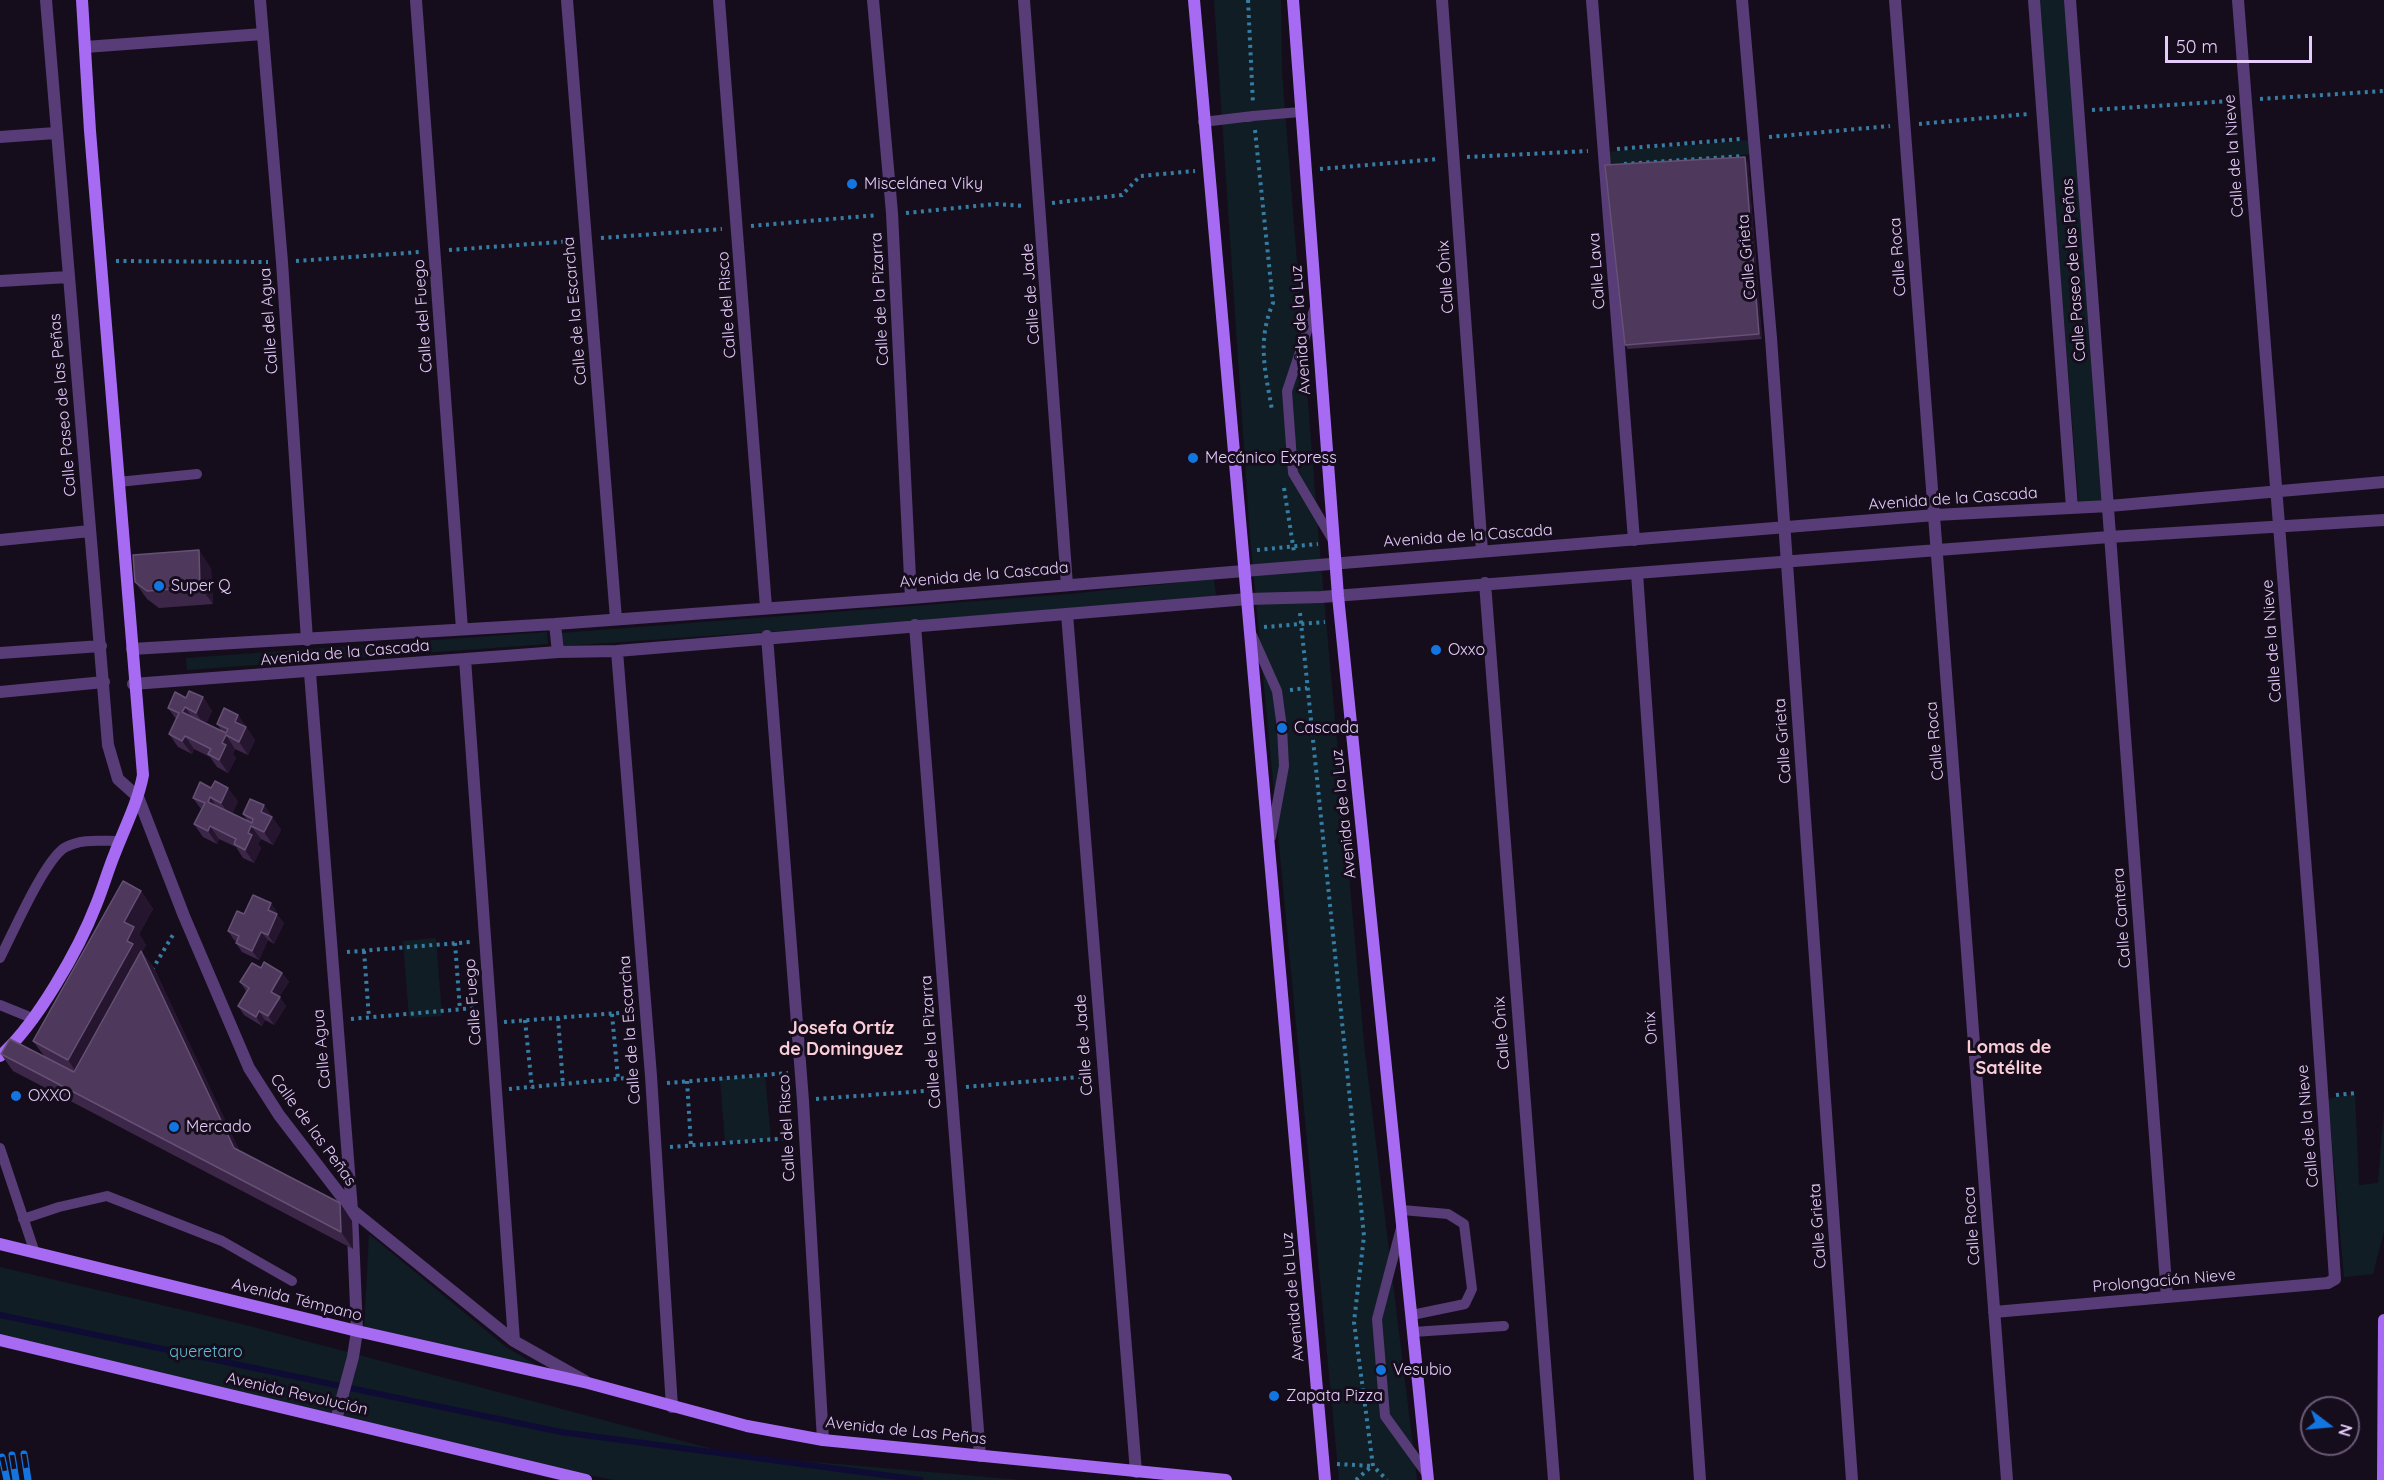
<!DOCTYPE html>
<meta charset="utf-8">
<style>
body{margin:0}
#map{position:relative;width:2384px;height:1480px;overflow:hidden;background:#160d1c;font-family:Quicksand,sans-serif}
canvas{display:block}
.north{position:absolute;left:2300px;top:1396px;width:60px;height:60px;box-sizing:border-box;background:#160d1c;border:2px solid #695975;border-radius:50%;rotate:106deg;font-size:16px;font-weight:700;line-height:24px;text-align:center;color:#e5ccfb}
.north::after{content:'';display:block;margin:auto;width:21px;height:27px;background:#1375e0;clip-path:polygon(50% 0,100% 100%,50% 72%,0 100%)}
.scale{position:absolute;left:2165px;top:36px;width:147px;height:27px;box-sizing:border-box;border:3px solid #e5ccfb;border-top:0;padding-left:8px;font-size:18px;line-height:21px;white-space:nowrap;color:#e5ccfb;-webkit-text-stroke:4px #160d1c;paint-order:stroke}
</style>
<div id="map">
<canvas width="2384" height="1480"></canvas>
<div class="north">N</div>
<div class="scale">50 m</div>
</div>
<script>
const g = document.querySelector('canvas').getContext('2d');
g.lineJoin = 'round';
function fillPath(path, color) { g.fillStyle = color; g.fill(path, 'evenodd'); }
function trace(path, color, width, dash) { g.strokeStyle = color; g.lineWidth = width; g.lineCap = dash ? 'butt' : 'round'; g.setLineDash(dash || []); g.stroke(path); }
function drawText(font, color, halo, rows, align = 'center') {
  g.font = font + ' Quicksand,sans-serif'; g.lineWidth = 6; g.setLineDash([]); g.textBaseline = 'middle'; g.strokeStyle = halo; g.fillStyle = color; for (const [text, x, y, turn = 0] of rows) {
    g.save(); g.translate(x, y); g.rotate((+turn || 0) * Math.PI / 180); g.textAlign = isNaN(turn) ? turn : align; if (halo) g.strokeText(text, 0, 0); g.fillText(text, 0, 0); g.restore();
  }
}
fillPath(new Path2D(`
 M1214 0H1281L1282 72 1319 542 1365 1053 1417 1480H1339L1250 537Z
 M2038 0H2065L2104 504 2079 506Z
 M1750 140 1752 154 1608 169 1606 152Z
 M1214 579 1216 596 924 621 563 646 560 633 1069 594Z
 M547 632 548 644 187 670 186 658Z
 M436 938 442 1016 409 1018 403 941Z
 M765 1076 771 1139 725 1142 720 1079Z
 M2355 1094 2359 1185 2378 1183 2384 1109V1231L2373 1274 2344 1277 2328 1099Z
 M369 1234 506 1347 543 1369 364 1331Z
 M0 1267 242 1324 735 1455 1021 1480H614L483 1455 0 1340Z`), '#101d25');
trace(new Path2D(`
 M0 1315 561 1432 921 1480`), '#0e0c35', 6);
trace(new Path2D(`
 M1248 0 1253 104
 M2260 99 2384 91
 M2092 110 2231 101
 M1919 124 2028 114
 M1255 130 1273 303C1257 341 1265 370 1272 410
 M1769 137 1890 126
 M1617 149 1741 139
 M1467 157 1588 151
 M1624 164 1742 156
 M1320 169 1438 159
 M1052 203 1122 195 1140 176 1195 171
 M906 213 996 204 1024 206
 M751 226 878 215
 M601 238 722 229
 M449 250 573 241
 M116 261 268 262
 M296 261 420 252
 M1284 488 1294 552
 M1257 550 1318 544
 M1300 613 1364 1236 1354 1322 1373 1466 1387 1480
 M1264 627 1325 622
 M1290 690 1307 688
 M455 943 460 1010
 M364 951 369 1018
 M347 952 471 942
 M152 970 174 933
 M612 1014 618 1079
 M558 1018 563 1085
 M351 1019 475 1008
 M525 1020 532 1088
 M504 1022 631 1012
 M687 1081 691 1145
 M667 1083 788 1073
 M966 1087 1090 1076
 M509 1089 638 1077
 M2336 1095 2356 1093
 M816 1099 938 1090
 M670 1147 791 1138
 M1337 1464 1373 1466
 M1356 1480 1372 1466`), '#367da4', 4, [3, 4.5]);
trace(new Path2D(`
 M1253 116 1300 112
 M1203 122 1253 116 1248 117
 M1315 307 1287 391 1293 473 1334 542
 M118 482 197 474
 M1252 635 1277 691 1282 728 1284 766 1271 837
 M0 958C13 933 43 863 64 848 81 838 101 841 119 841
 M0 1005 32 1018
 M0 1148 35 1253
 M1402 1210 1448 1214 1464 1224 1472 1289 1465 1304 1412 1315
 M23 1219 59 1207 107 1196 222 1241 292 1281
 M1401 1228 1377 1319 1385 1416 1427 1474
 M1413 1332 1504 1326`), '#573c77', 10);
trace(new Path2D(`
 M46 0 108 745 118 779 138 797 184 916 249 1068 279 1115 352 1210 514 1341 585 1381
 M260 0 282 262 307 640
 M416 0 462 629
 M567 0 616 619
 M719 0 766 607
 M873 0 892 213 911 598
 M1024 0 1067 585
 M1442 0 1482 551
 M1592 0 1634 540
 M1742 0 1771 338 1852 1480
 M1895 0 2007 1480
 M2034 0 2072 508
 M2070 0 2167 1297
 M85 47 263 34
 M0 137 55 133
 M0 281 68 277
 M0 540 90 531
 M1637 573 1700 1480
 M1485 583 1554 1480
 M1067 614 1136 1472
 M555 624 558 652
 M915 625 980 1456
 M767 636 803 1101 823 1440
 M132 649 555 624 911 598 1935 515 2109 506 2384 482
 M617 651 651 1076 672 1407
 M0 653 101 646
 M465 659 514 1341
 M310 673 352 1210 357 1331 353 1357 336 1420
 M133 684 558 652 617 651 1248 599 1321 597 2109 537 2384 520
 M0 692 104 682
 M1994 1312 2328 1283 2335 1279 2313 960 2238 0`), '#573c77', 12);
trace(new Path2D(`
 M1194 0 1325 1480
 M1293 0 1338 596 1428 1480
 M0 1056C36 1025 79 949 96 905 103 888 108 870 115 853 125 827 138 802 143 775L90 131 82 0
 M0 1244 357 1331 588 1383 747 1426 823 1440 1226 1480
 M0 1340 586 1480
 M2383 1480 2384 1320`), '#a76bf3', 12);
const rail = new Path2D(`
 M24 1454 28 1480
 M12 1455 16 1480
 M2 1457 7 1480`);
trace(rail, '#1375e0', 7);
trace(rail, '#160d1c', 4.5, [14]);
fillPath(new Path2D(`
 M1748 162 1762 339 1628 349 1625 345Z
 M211 568 213 604 159 608 147 599 135 582Z
 M203 697 212 711 206 723 222 731 217 724 238 715 255 740 248 755 235 749 233 754 236 758 228 773 217 767 210 757 194 749 192 754 178 747 169 734 176 719 168 708 186 698Z
 M200 782 238 801 232 814 248 821 243 814 264 805 281 830 273 845 261 839 258 844 261 848 254 863 243 858 236 847 219 839 217 844 203 837 194 824 201 809 193 798Z
 M141 891 153 909 139 934 146 945 142 952 154 968 239 1150 340 1203 352 1221 353 1249 13 1071 1 1054 44 1056 33 1041Z
 M277 912 276 914 284 923 274 944 268 940 259 960 242 952 236 943V941L234 940 228 931 244 914Z
 M261 968 282 973 289 982 279 997 286 1006 274 1025 265 1020 262 1026 244 1015 238 1006 246 991 240 982Z`), '#3c2748');
fillPath(new Path2D(`
 M1745 157 1748 162 1762 339 1759 334Z
 M199 550 211 568 213 604 200 587Z
 M203 697 212 711 205 726 196 713Z
 M185 707 194 720 182 712Z
 M238 715 255 740 248 755 239 742 235 722Z
 M226 735 235 749 233 754 236 758 228 773 219 760 222 743Z
 M185 736 194 749 192 754 182 741Z
 M228 788 238 801 231 816 221 803Z
 M210 797 220 811 208 802Z
 M264 805 281 830 273 845 264 832 261 812Z
 M210 826 219 839 217 844 208 831Z
 M251 826 261 839 258 844 261 848 254 863 245 850 248 833Z
 M141 891 153 909 139 934 146 945 142 952 154 968 246 1165 80 1078 68 1060 127 941 124 922Z
 M271 903 277 912 274 919 268 910Z
 M277 914 284 923 274 944 268 935Z
 M261 932 268 940 259 960 252 951Z
 M282 973 289 982 277 1000 271 992Z
 M280 997 286 1006 274 1025 268 1016Z
 M259 1011 265 1020 262 1026 256 1017Z
 M340 1203 352 1221 353 1249 341 1232Z`), '#25152f');
const building = new Path2D(`
 M1745 157 1759 334 1625 345 1605 165Z
 M199 550 200 587 147 591 135 582 133 555Z
 M189 691 203 697 196 713 185 707 182 712 226 733 228 729 217 724 224 708 238 715 235 722 246 727 239 742 226 735 222 743 226 745 219 760 208 754 211 749 185 736 182 741 169 734 179 713 168 708 175 692 186 698Z
 M215 781 228 788 221 803 210 797 208 802 252 823 253 819 243 814 250 799 264 805 261 812 272 817 264 832 251 826 248 833 252 835 245 850 234 844 236 839 210 826 208 831 194 824 205 803 193 798 200 782 211 788Z
 M123 881 141 891 124 922 134 927 127 941 133 944 68 1060 33 1041Z
 M253 895 271 903 268 910 277 914 268 935 261 932 252 951 236 943 239 936 228 931 237 911 244 914Z
 M141 951 234 1148 340 1203 341 1232 1 1054 10 1039 74 1072Z
 M264 962 282 973 271 992 280 997 268 1016 259 1011 256 1017 238 1006 249 988 240 982 252 963 261 968Z`);
fillPath(building, '#4e395c');
trace(building, '#665075', 1.5);
for (const [x, y, r, color] of [
 [852,184,6,"#1375e0"],
 [1193,458,6,"#1375e0"],
 [159,586,6,"#1375e0"],
 [1436,650,6,"#1375e0"],
 [1282,728,6,"#1375e0"],
 [16,1096,6,"#1375e0"],
 [174,1127,6,"#1375e0"],
 [1381,1370,6,"#1375e0"],
 [1274,1396,6,"#1375e0"]
]) { const dot = new Path2D(); dot.arc(x, y, r, 0, 2 * Math.PI); g.fillStyle = color; g.fill(dot); trace(dot, '#160d1c', 2); }
drawText('16px', '#e5ccfb', '#160d1c', [
 ["Calle de la Nieve",2234,156,-94],
 ["Calle Grieta",1747,257,-95],
 ["Calle Roca",1898,257,-94],
 ["Calle Paseo de las Peñas",2074,270,-94],
 ["Calle Lava",1597,271,-94],
 ["Calle Ónix",1446,277,-94],
 ["Calle de Jade",1031,294,-94],
 ["Calle de la Pizarra",880,299,-93],
 ["Calle del Risco",727,305,-94],
 ["Calle de la Escarcha",575,311,-95],
 ["Calle del Fuego",423,316,-94],
 ["Calle del Agua",269,321,-94],
 ["Avenida de la Luz",1301,330,-94],
 ["Calle Paseo de las Peñas",63,405,-95],
 ["Avenida de la Cascada",1953,499,-4],
 ["Avenida de la Cascada",1468,536,-4],
 ["Avenida de la Cascada",984,575,-5],
 ["Calle de la Nieve",2272,641,-94],
 ["Avenida de la Cascada",345,653,-5],
 ["Calle Grieta",1783,741,-94],
 ["Calle Roca",1935,741,-95],
 ["Avenida de la Luz",1344,814,-96],
 ["Calle Cantera",2122,918,-94],
 ["Calle Fuego",473,1002,-94],
 ["Onix",1651,1028,-94],
 ["Calle de la Escarcha",630,1030,-94],
 ["Calle Ónix",1502,1033,-94],
 ["Calle de la Pizarra",931,1042,-94],
 ["Calle de Jade",1084,1045,-94],
 ["Calle Agua",322,1049,-95],
 ["Calle de la Nieve",2308,1126,-95],
 ["Calle del Risco",787,1128,-93],
 ["Calle de las Peñas",313,1130,54],
 ["Calle Grieta",1818,1226,-94],
 ["Calle Roca",1972,1226,-94],
 ["Prolongación Nieve",2164,1281,-5],
 ["Avenida de la Luz",1293,1297,-95],
 ["Avenida Témpano",297,1300,14],
 ["Avenida Revolución",297,1394,13],
 ["Avenida de Las Peñas",906,1431,6]
]);
drawText('16px', '#e5ccfb', '#160d1c', [
 ["Miscelánea Viky",864,184],
 ["Mecánico Express",1205,458],
 ["Super Q",171,586],
 ["Oxxo",1448,650],
 ["Cascada",1294,728],
 ["OXXO",28,1096],
 ["Mercado",186,1127],
 ["Vesubio",1393,1370],
 ["Zapata Pizza",1286,1396]
], 'left');
drawText('16px', '#5fc0d3', '#160d1c', [
 ["queretaro",206,1352]
]);
drawText('bold 18px', '#fbced7', '#160d1c', [
 ["Josefa Ortíz",841,1029],
 ["de Dominguez",841,1050],
 ["Lomas de",2009,1048],
 ["Satélite",2009,1069]
]);
</script>
